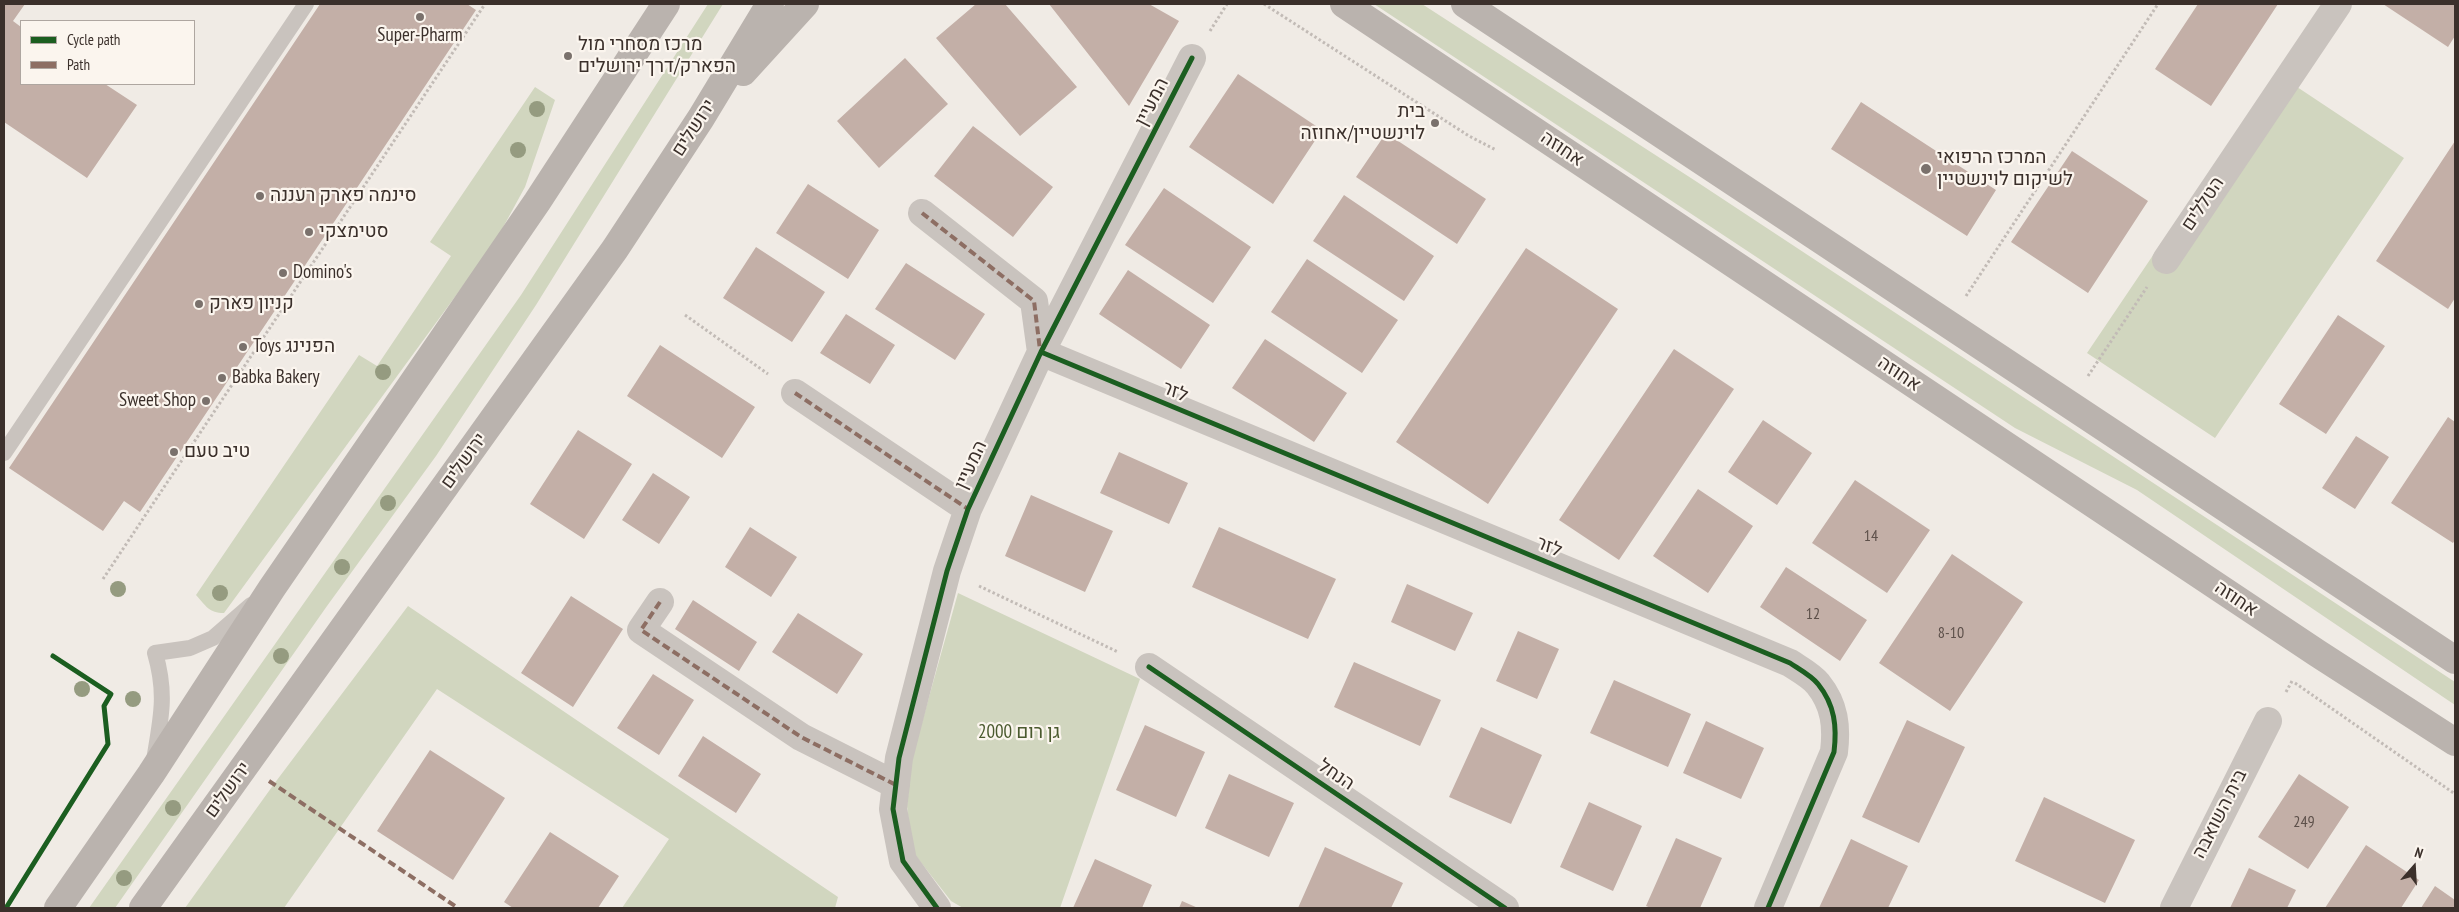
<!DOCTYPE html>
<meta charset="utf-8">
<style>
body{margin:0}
#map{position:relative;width:2459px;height:912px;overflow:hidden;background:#f0ebe5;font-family:"PT Sans Narrow",sans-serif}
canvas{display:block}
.frame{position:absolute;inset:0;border:5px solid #3b302b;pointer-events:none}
.legend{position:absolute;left:20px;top:20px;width:175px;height:65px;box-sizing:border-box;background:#fbf5ee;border:1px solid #aea6a0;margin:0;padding:6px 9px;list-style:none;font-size:15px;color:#3b302b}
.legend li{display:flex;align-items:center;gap:10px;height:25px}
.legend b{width:25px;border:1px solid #aea6a0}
.north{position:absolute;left:2389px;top:842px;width:50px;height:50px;-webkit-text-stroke:4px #fbf5ee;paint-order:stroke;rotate:19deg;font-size:14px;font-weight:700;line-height:20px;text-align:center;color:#3b302b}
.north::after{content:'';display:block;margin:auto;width:18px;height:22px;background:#3b302b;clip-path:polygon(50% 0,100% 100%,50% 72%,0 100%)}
</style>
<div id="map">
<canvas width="2459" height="912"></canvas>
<div class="frame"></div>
<ul class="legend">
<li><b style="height:6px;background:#1b5e20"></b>Cycle path</li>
<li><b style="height:6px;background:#8d6e63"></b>Path</li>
</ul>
<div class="north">N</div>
</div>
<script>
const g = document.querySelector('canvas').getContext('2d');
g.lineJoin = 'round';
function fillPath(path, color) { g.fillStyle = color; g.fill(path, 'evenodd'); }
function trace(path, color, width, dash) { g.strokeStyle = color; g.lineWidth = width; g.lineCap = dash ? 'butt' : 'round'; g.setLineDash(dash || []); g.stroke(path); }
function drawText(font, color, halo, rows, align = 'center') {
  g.font = font + ' "PT Sans Narrow",Heebo,sans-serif'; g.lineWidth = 4.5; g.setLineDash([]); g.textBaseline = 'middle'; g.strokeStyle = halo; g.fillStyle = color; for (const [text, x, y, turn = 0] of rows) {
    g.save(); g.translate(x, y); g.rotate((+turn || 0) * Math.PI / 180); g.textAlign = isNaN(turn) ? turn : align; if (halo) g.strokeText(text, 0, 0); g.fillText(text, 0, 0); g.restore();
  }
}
fillPath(new Path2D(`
 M708 4H723L536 305 436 456 327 606 115 908H89L521 295Z
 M1374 4H1422L1694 180 2455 682V705L2137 490 2015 428Z
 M2276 73 2404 158 2215 438 2087 353Z
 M535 87 555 100 525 187 495 242 224 613C209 613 206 606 196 595L359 355 377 366 451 256 430 242Z
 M958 593 1140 679 1060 908H963L951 901 912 851 907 806 912 758Z
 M408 606 838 897 835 908H622L669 839 437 689 284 908H185L274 784Z`), '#d1d6bf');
fillPath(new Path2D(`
 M4 4H25L13 21 21 27V84H105L137 105 87 178 4 122Z
 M320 4H467L476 10 140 512 124 501 103 531 9 468Z
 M976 4H1005L1077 87 1020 136 936 38Z
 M1049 4H1149L1179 21 1129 106Z
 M2198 4H2278L2211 106 2155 69Z
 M2383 4H2455V36L2448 47Z
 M905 58 948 104 879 168 837 121Z
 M1238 74 1322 130 1273 204 1189 147Z
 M1861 102 1996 190 1967 236 1831 149Z
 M973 126 1053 187 1013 237 934 176Z
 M1386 133 1486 199 1457 244 1356 177Z
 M2455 141V298L2448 309 2376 261Z
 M2072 151 2148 201 2088 293 2011 242Z
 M808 184 879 230 848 279 776 233Z
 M1164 188 1251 247 1213 303 1125 245Z
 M1344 195 1434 256 1404 301 1313 241Z
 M756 247 825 292 792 342 723 298Z
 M1526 248 1618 309 1488 504 1396 442Z
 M1307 259 1398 320 1362 373 1271 312Z
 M906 263 985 314 955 360 875 309Z
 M1128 270 1210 325 1181 369 1099 314Z
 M846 314 895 345 870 384 820 353Z
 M2338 315 2385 346 2326 434 2279 404Z
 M1265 339 1347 393 1314 442 1232 388Z
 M660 345 755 407 722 458 627 396Z
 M1674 349 1734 389 1619 560 1559 520Z
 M2448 417 2455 422V540L2453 543 2391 503Z
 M1763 420 1812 453 1777 505 1728 472Z
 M578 430 632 464 584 539 530 504Z
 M2356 436 2389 457 2355 509 2322 488Z
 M1119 452 1188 483 1169 524 1100 493Z
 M653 473 690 497 659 544 622 520Z
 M1855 480 1930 530 1887 593 1812 543Z
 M1698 489 1753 526 1708 593 1653 556Z
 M1031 495 1113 531 1085 592 1005 556Z
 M750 527 797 557 771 597 725 567Z
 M1219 527 1336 579 1308 639 1192 587Z
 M1952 554 2023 602 1950 711 1879 663Z
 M1786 567 1867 620 1840 661 1760 607Z
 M1407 584 1473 613 1455 651 1391 622Z
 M571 596 623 629 573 707 521 673Z
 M693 600 757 642 739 671 675 629Z
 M798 613 863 654 837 694 772 652Z
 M1518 631 1559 649 1537 699 1496 681Z
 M1354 662 1441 700 1420 746 1334 707Z
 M653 674 694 700 659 755 617 728Z
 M1614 680 1691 714 1668 767 1590 733Z
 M1907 720 1965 747 1919 843 1862 817Z
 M1706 721 1764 748 1741 799 1683 773Z
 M1145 725 1205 752 1176 817 1116 790Z
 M1481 727 1542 755 1511 824 1449 797Z
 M703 736 761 774 736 813 678 776Z
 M430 750 505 798 453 880 377 831Z
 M1229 774 1294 803 1269 857 1205 828Z
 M2299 774 2349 807 2308 869 2258 837Z
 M2044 797 2135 840 2105 903 2015 861Z
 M1589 802 1642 826 1613 891 1560 867Z
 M550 832 619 876 598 908H513L504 902Z
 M1676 838 1722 858 1700 908H1651L1646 906Z
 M1851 839 1908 866 1888 908H1819Z
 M2366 845 2419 880 2401 908H2325Z
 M1325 847 1403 883 1391 908H1298Z
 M1095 859 1152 885 1142 908H1073Z
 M2249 868 2296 890 2287 908H2230Z
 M2435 886 2455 900V908H2421Z
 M1182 901 1198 908H1179Z`), '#c3afa7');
trace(new Path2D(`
 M1264 4 1469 136 1496 150
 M1210 31 1227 4
 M1966 296 2158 4
 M685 315 768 374
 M2088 376 2147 287
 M103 579 485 4
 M979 586 1118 652
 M2295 683 2455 794
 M2286 692 2292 681`), '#c2bbb6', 3, [2.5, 2.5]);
trace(new Path2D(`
 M4 453 306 4
 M154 760C161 718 167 694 155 653L190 648 213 638 251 605`), '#c9c3be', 16);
trace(new Path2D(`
 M922 213 1034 301 1041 352
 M2166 260 2338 4
 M1041 352 1790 663C1799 669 1812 676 1818 684 1835 705 1837 727 1834 752L1768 908
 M795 393 968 509
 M660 602 641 630 801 737 896 785
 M1149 667 1505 908
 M937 908 903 861 893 809 899 758 947 571 968 509 1041 352 1192 58
 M2174 908 2268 721`), '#c9c3be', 28);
trace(new Path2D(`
 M1344 4 2317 653 2455 742
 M1465 4 2455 660
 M743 72 805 4
 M58 908 151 774 272 588 537 202 666 4
 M143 908 615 249 701 118 770 4`), '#bab3ae', 28);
trace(new Path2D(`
 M922 213 1034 301 1040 350
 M795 393 968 509
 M660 602 641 630 801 737 896 785
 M269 781 458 908`), '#8d6e63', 4, [8, 4]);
trace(new Path2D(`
 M1041 352 1790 663C1799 669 1812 676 1818 684 1835 705 1837 727 1834 752L1768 908
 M1149 667 1505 908
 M6 908 108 744 104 706 111 694 53 656
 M937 908 903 861 893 809 899 758 947 571 968 509 1041 352 1192 58`), '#1b5e20', 5);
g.fillStyle = '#959b80';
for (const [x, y] of [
 [537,109],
 [518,150],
 [383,372],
 [388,503],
 [342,567],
 [118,589],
 [220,593],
 [281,656],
 [82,689],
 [133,699],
 [173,808],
 [124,878]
]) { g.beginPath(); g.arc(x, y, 8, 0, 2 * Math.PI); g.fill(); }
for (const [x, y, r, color] of [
 [420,17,5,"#7a716c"],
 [568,56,5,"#7a716c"],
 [1435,123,5,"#7a716c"],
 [1926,169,6,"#7a716c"],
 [260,196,5,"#7a716c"],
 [309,232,5,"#7a716c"],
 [283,273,5,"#7a716c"],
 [199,304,5,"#7a716c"],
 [243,347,5,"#7a716c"],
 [222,378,5,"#7a716c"],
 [206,401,5,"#7a716c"],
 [174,452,5,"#7a716c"]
]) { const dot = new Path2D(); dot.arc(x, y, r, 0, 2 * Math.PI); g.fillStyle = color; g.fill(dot); trace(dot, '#fbf5ee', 2); }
drawText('16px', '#5d504a', null, [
 ["14",1871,536],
 ["12",1813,614],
 ["8-10",1951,633],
 ["249",2304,822]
]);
drawText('19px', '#3b302b', '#fbf5ee', [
 ["Super-Pharm",420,36,"center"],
 ["מרכז מסחרי מול",578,45],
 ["הפארק/דרך ירושלים",578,67],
 ["בית",1425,112,"right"],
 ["לוינשטיין/אחוזה",1425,134,"right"],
 ["המרכז הרפואי",1937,158],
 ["לשיקום לוינשטיין",1937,180],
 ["סינמה פארק רעננה",270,196],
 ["סטימצקי",319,232],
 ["Domino's",293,273],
 ["קניון פארק",209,304],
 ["Toys הפנינג",253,347],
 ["Babka Bakery",232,378],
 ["Sweet Shop",196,401,"right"],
 ["טיב טעם",184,452]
], 'left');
drawText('19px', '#3b302b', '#fbf5ee', [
 ["המעיין",1152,102,-63],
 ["ירושלים",694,128,-57],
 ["אחוזה",1562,149,34],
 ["הטללים",2203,204,-56],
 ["אחוזה",1899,374,34],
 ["לזר",1175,392,23],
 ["ירושלים",464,461,-54],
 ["המעיין",971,465,-65],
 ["לזר",1549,547,23],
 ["אחוזה",2236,599,34],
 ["הנחל",1336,775,34],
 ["ירושלים",228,790,-54],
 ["בית השואבה",2220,814,-63]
]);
drawText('19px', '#4a5a2e', '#fbf5ee', [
 ["גן רום 2000",1019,733]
]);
</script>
